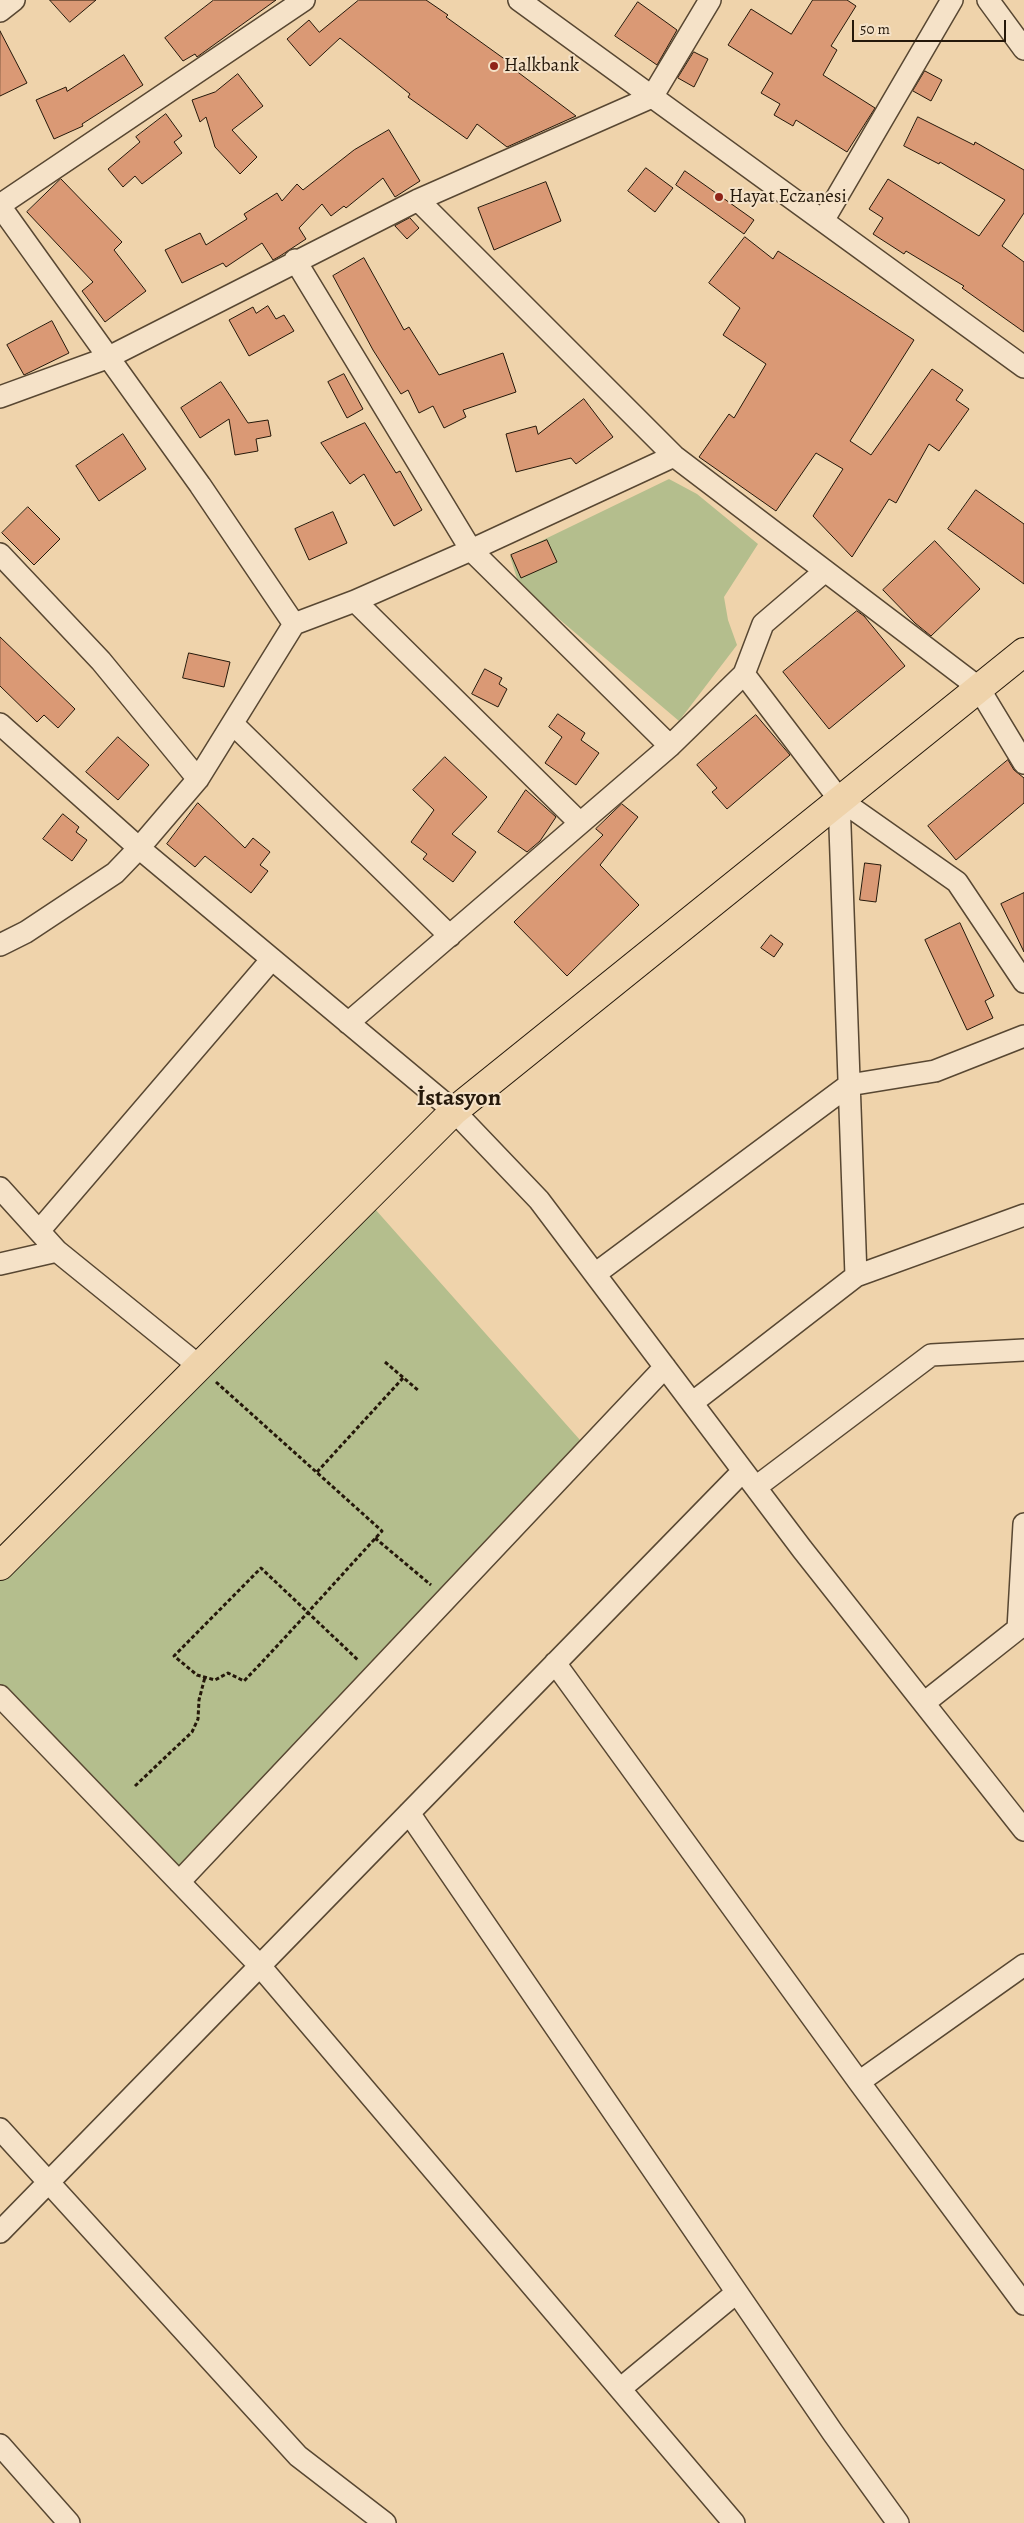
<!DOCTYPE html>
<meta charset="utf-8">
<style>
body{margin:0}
#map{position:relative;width:1024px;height:2523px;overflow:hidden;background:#efd3ab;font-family:Alegreya,serif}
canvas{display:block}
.scale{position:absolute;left:852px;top:20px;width:154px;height:22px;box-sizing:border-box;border:2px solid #25180a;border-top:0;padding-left:6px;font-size:15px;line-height:18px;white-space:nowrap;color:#25180a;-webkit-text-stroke:4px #f5e2c8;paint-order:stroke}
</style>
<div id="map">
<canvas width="1024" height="2523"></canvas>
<div class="scale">50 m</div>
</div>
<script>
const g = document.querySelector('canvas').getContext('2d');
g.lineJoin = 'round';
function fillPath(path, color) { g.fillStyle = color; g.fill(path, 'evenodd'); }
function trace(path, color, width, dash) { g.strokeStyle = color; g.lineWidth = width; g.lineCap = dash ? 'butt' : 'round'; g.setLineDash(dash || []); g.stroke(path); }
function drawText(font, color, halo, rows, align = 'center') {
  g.font = font + ' Alegreya,serif'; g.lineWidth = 4; g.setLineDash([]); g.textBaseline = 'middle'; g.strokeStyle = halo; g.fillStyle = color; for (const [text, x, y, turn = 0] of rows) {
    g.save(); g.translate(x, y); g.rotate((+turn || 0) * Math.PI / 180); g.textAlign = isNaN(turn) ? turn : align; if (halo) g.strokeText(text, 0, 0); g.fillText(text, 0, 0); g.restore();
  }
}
fillPath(new Path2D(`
 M669 479 697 494 758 544 724 597 728 620 737 645 679 721 519 585 510 556Z
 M375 1209 588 1449 179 1882 0 1696V1569Z`), '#b4be8d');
const building = new Path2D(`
 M50 0H96L70 22Z
 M214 0H276L197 57 195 54 183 61 165 38Z
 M359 0H426L448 15 446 17 517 68 515 70 576 116 507 147 477 124 467 139 408 97 410 94 340 38 310 66 287 39 309 20 319 32Z
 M813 0H847L856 6 831 46 837 50 823 75 875 108 847 152 796 120 793 126 774 115 780 104 761 93 773 73 728 45 751 9 791 34Z
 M638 2 677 30 657 65 615 36Z
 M0 31 27 83 0 96Z
 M694 52 708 59 694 87 678 78Z
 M124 55 143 85 82 124 83 126 54 139 36 100 66 87 67 91Z
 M925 71 942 80 931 101 913 91Z
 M238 74 263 106 232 130 257 157 240 174 215 147 206 117 200 122 192 100 215 92Z
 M166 114 182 136 174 142 182 153 142 184 135 176 123 187 108 169 140 142 136 137Z
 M918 117 974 145 975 142 1024 170V213L1002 246 1024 262V332L962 288 964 286 906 251 904 254 873 234 883 218 869 209 888 179 979 236 1005 200 940 162 939 164 904 146Z
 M389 130 420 181 395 197 383 178 346 208 344 206 331 216 322 204 299 228 306 239 280 256 273 260 262 243 226 267 223 263 182 283 165 250 200 233 206 245 247 219 244 214 277 193 282 201 297 184 303 190 354 150Z
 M646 168 673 188 655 212 628 191Z
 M685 171 754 220 744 234 676 185Z
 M61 179 122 242 114 250 146 291 105 322 82 291 93 282 27 212Z
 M546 182 561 221 494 250 478 208Z
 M410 218 419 228 407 239 395 226Z
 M745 237 773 259 778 251 914 340 850 441 871 455 932 369 963 390 956 400 969 409 939 451 929 444 896 503 889 499 852 557 813 516 843 469 816 453 776 511 699 457 729 414 734 418 766 364 723 335 740 308 709 283Z
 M364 258 404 330 409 327 439 375 503 353 516 392 463 410 466 417 444 428 433 406 419 413 408 390 401 394 373 350 333 276Z
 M268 306 276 319 284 315 294 331 249 356 229 320 253 307 256 313Z
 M52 321 69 353 24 375 7 345Z
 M344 374 363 409 347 418 328 382Z
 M221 382 248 423 268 420 271 436 256 439 258 451 235 455 229 419 200 438 181 408Z
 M584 399 613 437 576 464 571 458 516 472 506 434 536 426 538 434Z
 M365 423 396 473 400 471 422 510 394 526 364 474 350 484 321 443Z
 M123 434 146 469 99 501 76 466Z
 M976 490 1024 524V584L948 529Z
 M28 507 60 539 34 565 2 533Z
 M333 512 347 543 309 560 295 529Z
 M547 540 557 562 521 578 511 555Z
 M935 541 980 589 931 636 915 623 883 590Z
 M857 611 864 616 905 666 829 729 783 672Z
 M0 637 75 709 58 728 44 715 37 722 0 686Z
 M189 653 230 662 224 687 183 678Z
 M485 669 502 678 499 684 507 689 498 707 472 694Z
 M558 714 585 733 581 740 599 753 576 785 545 763 562 737 549 727Z
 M756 715 790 755 727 809 712 792 717 788 697 765Z
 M118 737 149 765 118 800 86 772Z
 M445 757 487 797 452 834 476 852 453 882 423 859 427 854 411 842 434 810 413 790Z
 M1008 760 1014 770 1024 778V803L956 860 928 826Z
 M526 790 556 817 540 841 527 852 498 832Z
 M198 803 245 848 253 838 270 852 260 865 268 871 251 893 205 856 195 867 167 844Z
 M622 804 638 817 600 865 639 905 567 976 514 922 603 835 596 829Z
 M63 814 79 827 76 832 87 840 72 861 43 839Z
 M865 863 881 865 876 902 860 900Z
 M1024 893V952L1001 904Z
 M960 923 994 996 985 1001 993 1018 967 1030 925 940Z
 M771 935 783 944 774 957 761 948Z`);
fillPath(building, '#da9975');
trace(building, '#25180a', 1);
const minor = new Path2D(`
 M519 0 1024 367
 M988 0 1024 49
 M0 11 14 0
 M418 200 674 456 978 687 1024 763
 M0 205 304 0
 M0 206 200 485 294 624
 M823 221 952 0
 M295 260 471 550 670 746
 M0 397 107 358 418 200 652 97 710 0
 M0 554 101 661 198 779
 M355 601 580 823
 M744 674 839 799 957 882 1024 982
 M0 724 139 848 454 1111 539 1200 802 1549 1024 1830
 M233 724 450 936
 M839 799 856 1276
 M0 945 26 932 115 873 139 848 198 779 294 624 355 601 471 550 674 456
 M348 1023 670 746 744 674 763 624 825 571
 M0 1188 57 1251 199 1366
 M39 1231 272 959
 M0 1264 57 1251
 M595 1274 849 1085 935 1071 1024 1036
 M692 1403 856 1276 1024 1215
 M756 1487 931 1355 1024 1350
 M1018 1629 1024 1524
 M555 1663 859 2082 1024 2304
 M0 1696 260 1966 734 2523
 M924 1703 1024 1624
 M409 1813 833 2433 898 2523
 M179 1882 665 1367
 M859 2082 1024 1965
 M0 2129 298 2456 385 2523
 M0 2232 743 1471
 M620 2389 736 2293
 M0 2445 69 2523`);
const major = new Path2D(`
 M0 1566 454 1111 1024 652`);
trace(minor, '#584732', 24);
trace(major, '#25180a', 30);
trace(new Path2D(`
 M385 1362 419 1391
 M216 1382 382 1531C336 1581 291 1632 244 1681L228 1673 215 1680 197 1675 174 1656 261 1568 359 1661
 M317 1472 403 1378
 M375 1538 431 1585
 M135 1786 192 1732 198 1719 199 1700 205 1677`), '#25180a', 3, [4, 2.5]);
trace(minor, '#f5e2c8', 21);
trace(major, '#efd3ab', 28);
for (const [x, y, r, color] of [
 [494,66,5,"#8f2418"],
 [719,197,5,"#8f2418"]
]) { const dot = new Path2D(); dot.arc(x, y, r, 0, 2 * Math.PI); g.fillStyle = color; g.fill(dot); trace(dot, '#f5e2c8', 2); }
drawText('19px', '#25180a', '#f5e2c8', [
 ["Halkbank",504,66],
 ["Hayat Eczanesi",729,197]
], 'left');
drawText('bold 24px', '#25180a', '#f5e2c8', [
 ["İstasyon",459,1099]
]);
</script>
